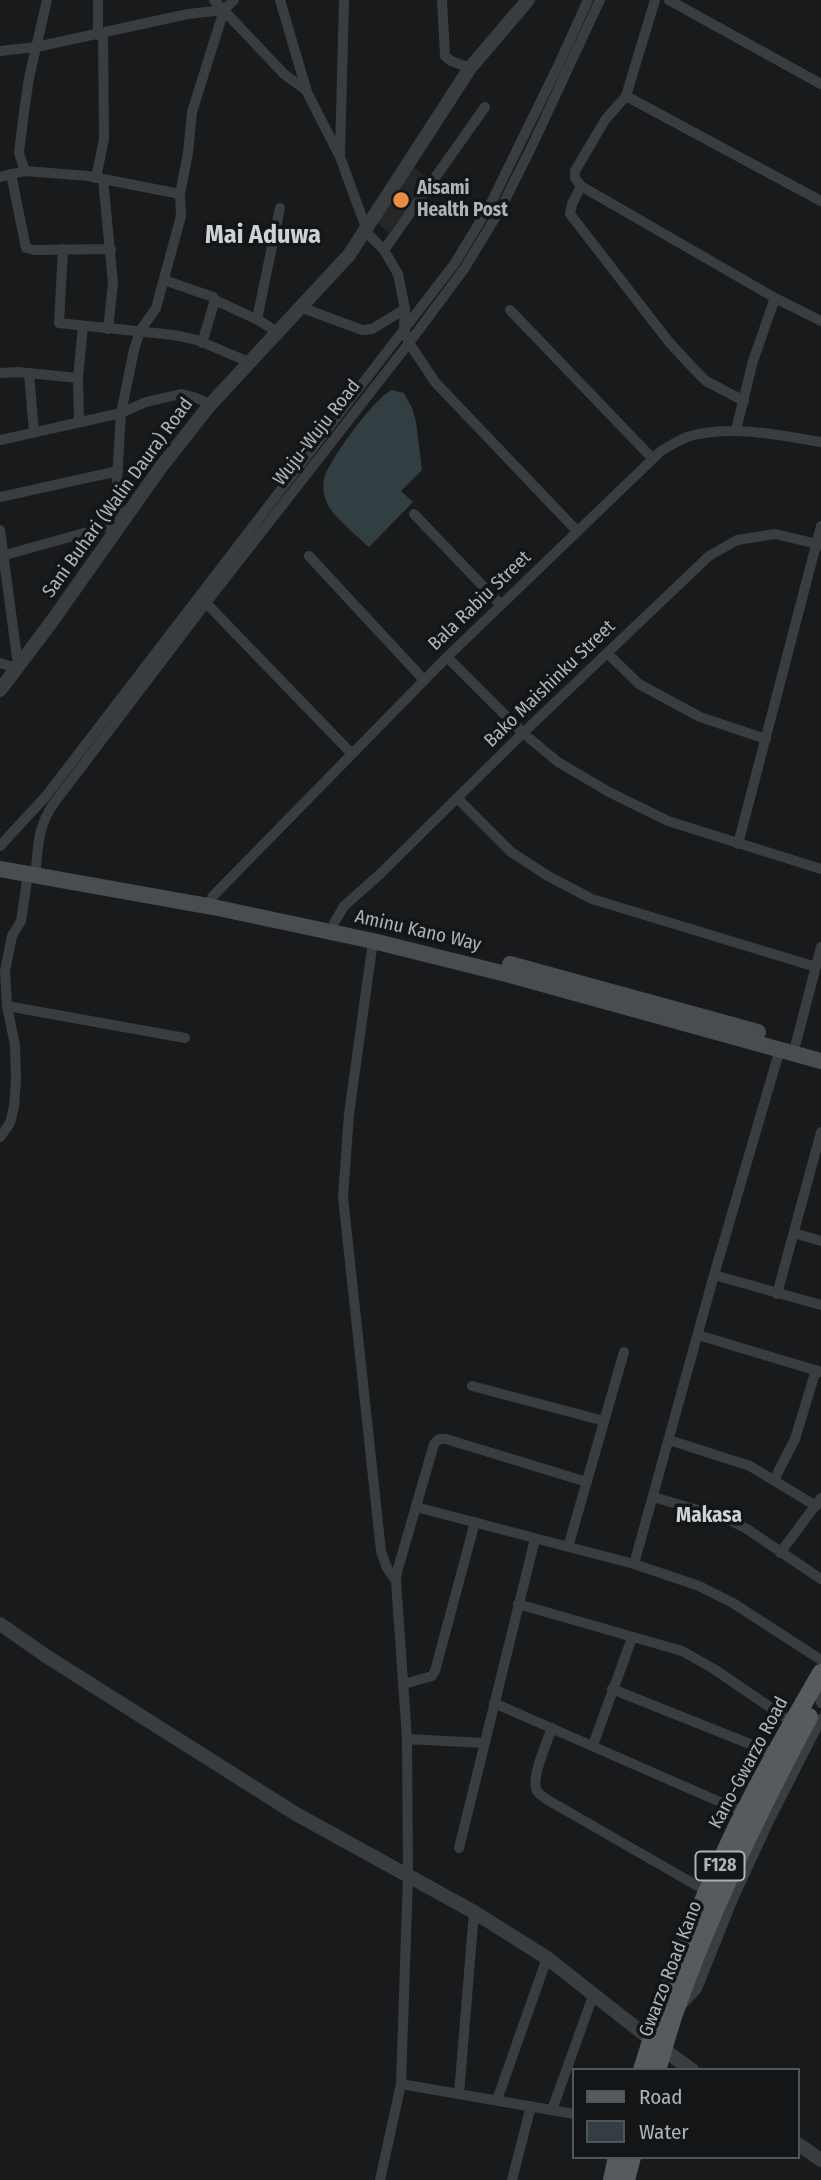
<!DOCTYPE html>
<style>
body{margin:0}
#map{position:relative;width:821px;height:2180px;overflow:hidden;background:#191a1b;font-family:"Fira Sans Condensed",sans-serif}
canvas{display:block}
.legend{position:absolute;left:572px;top:2068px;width:228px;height:91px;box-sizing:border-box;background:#141516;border:2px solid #515558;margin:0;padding:9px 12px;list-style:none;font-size:21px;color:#acb4ba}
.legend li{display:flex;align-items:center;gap:14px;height:35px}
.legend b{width:35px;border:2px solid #515558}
</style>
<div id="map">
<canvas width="821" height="2180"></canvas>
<ul class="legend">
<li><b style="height:9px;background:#575a5f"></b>Road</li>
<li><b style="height:19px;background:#323e41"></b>Water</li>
</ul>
</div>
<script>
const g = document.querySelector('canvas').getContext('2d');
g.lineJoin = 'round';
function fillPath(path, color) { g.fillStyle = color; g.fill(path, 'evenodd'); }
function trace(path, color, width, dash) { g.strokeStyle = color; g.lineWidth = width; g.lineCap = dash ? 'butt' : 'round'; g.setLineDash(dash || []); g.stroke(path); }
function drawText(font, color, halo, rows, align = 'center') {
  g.font = font + ' "Fira Sans Condensed",sans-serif'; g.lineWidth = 7; g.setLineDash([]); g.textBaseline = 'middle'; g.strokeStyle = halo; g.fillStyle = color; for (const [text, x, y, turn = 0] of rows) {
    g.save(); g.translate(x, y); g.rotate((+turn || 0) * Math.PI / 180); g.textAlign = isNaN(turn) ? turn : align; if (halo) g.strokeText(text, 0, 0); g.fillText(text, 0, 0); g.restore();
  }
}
fillPath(new Path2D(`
 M411 165 429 180 389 233 374 220Z`), '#252628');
fillPath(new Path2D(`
 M392 390 404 393 412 408 416 422 422 470 401 491 413 502 369 547C359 538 332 515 328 505 324 497 322 487 324 479 329 460 375 397 392 390Z`), '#323e41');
trace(new Path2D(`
 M214 0 284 74 307 91
 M280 0 307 92 340 157 366 228
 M442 0 445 56 451 61 470 68
 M655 0 626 96 605 120 575 171V178L581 186 775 298 821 321
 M669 0 821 84
 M98 35V0
 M0 51 36 47 188 14 224 10 234 0
 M626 96 821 201
 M340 154 344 0
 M25 171 19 153 24 112 29 78 47 0
 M11 174 26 248 34 250 111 249
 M0 177 25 171 88 176 180 194
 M96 178 104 139 103 34
 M103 179 113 283 108 329
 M581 186 572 204 570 214 669 342 695 370 706 381 744 401
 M364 230 384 250 398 274 405 309 404 329 409 343 435 382 577 531
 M63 249 59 323 174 335 197 340 249 362
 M384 250 485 107
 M164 280 213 297 215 300 202 343
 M215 300 260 321 277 332
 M300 307 362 330 372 329 405 309
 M510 310 653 459
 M257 319 280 208
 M0 373 18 372 78 378
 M29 373 34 433
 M79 422 78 378 83 326
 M736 430 753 361 775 298
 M0 440 121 413 146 402 181 394 194 397 211 404
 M0 497 118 471
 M414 514 501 605
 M120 526 117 480 121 413 134 350 140 331 156 308 181 216 180 194 188 153 192 112 224 10
 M0 530 18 665
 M5 555 120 523
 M309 556 424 680
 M206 603 352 754
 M607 653 639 684 700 717 766 739
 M447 657 523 733 558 762 609 792 668 821 821 869
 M0 663 16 668
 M457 798 511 852 548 876 592 899 816 967
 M738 844 821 526
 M0 846 46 796 455 263 490 205 558 66 588 0
 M36 868C38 841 39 825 54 803L206 603 409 343 464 269 500 210 531 148 600 0
 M212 897 447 657 661 451C670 446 680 439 690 436 735 425 777 435 821 442
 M334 923 344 906 380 874 523 733 709 556 737 540 775 534 821 545
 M373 941 349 1114 343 1197 381 1551 387 1568 396 1581
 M7 1006 185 1038
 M796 1043 821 947
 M0 1137 10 1123 14 1107 16 1080 15 1045 7 1006 5 971 12 936 21 921 28 874
 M794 1233 821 1241
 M714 1275 821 1305
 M777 1294 821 1132
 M698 1335 821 1372
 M472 1386 604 1421
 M669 1440 750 1466 816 1506
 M774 1480 795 1439 816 1370
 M653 1497 726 1518 747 1529 821 1579
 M416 1507 634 1564 699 1586 733 1603 821 1660
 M568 1547 624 1352
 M780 1553 821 1498
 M634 1564 714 1275 780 1049
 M518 1604 682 1651 714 1669 793 1723
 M404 1684 432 1676 435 1671 475 1522
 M612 1689 775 1754
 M820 1697 821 1703
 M494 1703 745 1813
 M552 1728C547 1742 530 1779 537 1791 538 1793 545 1798 546 1799L708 1892
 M407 1739 483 1743
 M593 1745 632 1638
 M459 1848 535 1539
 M680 2007 697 1989 733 1899 769 1821 821 1719
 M401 2084 574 2114
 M459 2094 474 1912
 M497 2100 547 1958
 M552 2110 594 1993
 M380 2180 401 2084 408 1876 407 1739 396 1581 397 1572 434 1444 439 1439H446L587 1482
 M512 2180 531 2106`), '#3a3d40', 10);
trace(new Path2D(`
 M0 690 50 624 161 467 209 406 349 255 470 68 528 0
 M0 1624 46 1656 296 1814 474 1912 547 1958 663 2049 692 2070
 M798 2144 821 2160`), '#3a3d40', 14);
trace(new Path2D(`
 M0 869 213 907 373 941 510 975 821 1061
 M510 964 758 1032`), '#494c50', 16);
trace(new Path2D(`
 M642 2070C674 1962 721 1850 776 1752 791 1725 806 1699 821 1673
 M657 2070C663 2051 668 2032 674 2014 710 1911 758 1812 809 1717
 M612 2180 617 2157
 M626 2180 632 2157`), '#575a5f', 18);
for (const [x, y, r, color] of [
 [401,200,9,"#e98d44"]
]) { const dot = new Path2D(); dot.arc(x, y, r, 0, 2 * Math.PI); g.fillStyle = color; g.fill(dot); trace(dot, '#141516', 2.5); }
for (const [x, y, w] of [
 [720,1866,49]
]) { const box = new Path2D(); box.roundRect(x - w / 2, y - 14.5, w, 29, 5); g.fillStyle = '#141516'; g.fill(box); trace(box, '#acb4ba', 2); }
drawText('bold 18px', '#acb4ba', null, [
 ["F128",720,1866]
]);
drawText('bold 19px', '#acb4ba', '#141516', [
 ["Aisami",417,189],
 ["Health Post",417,211]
], 'left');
drawText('19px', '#acb4ba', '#141516', [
 ["Wuju-Wuju Road",317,433,-52],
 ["Sani Buhari (Walin Daura) Road",118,498,-54],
 ["Bala Rabiu Street",480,601,-44],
 ["Bako Maishinku Street",550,684,-44],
 ["Aminu Kano Way",418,931,13],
 ["Kano-Gwarzo Road",749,1763,-62],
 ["Gwarzo Road Kano",671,1969,-69]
]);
drawText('bold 21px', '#cdd2d6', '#141516', [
 ["Makasa",709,1516]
]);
drawText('bold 26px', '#cdd2d6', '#141516', [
 ["Mai Aduwa",263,236]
]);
</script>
